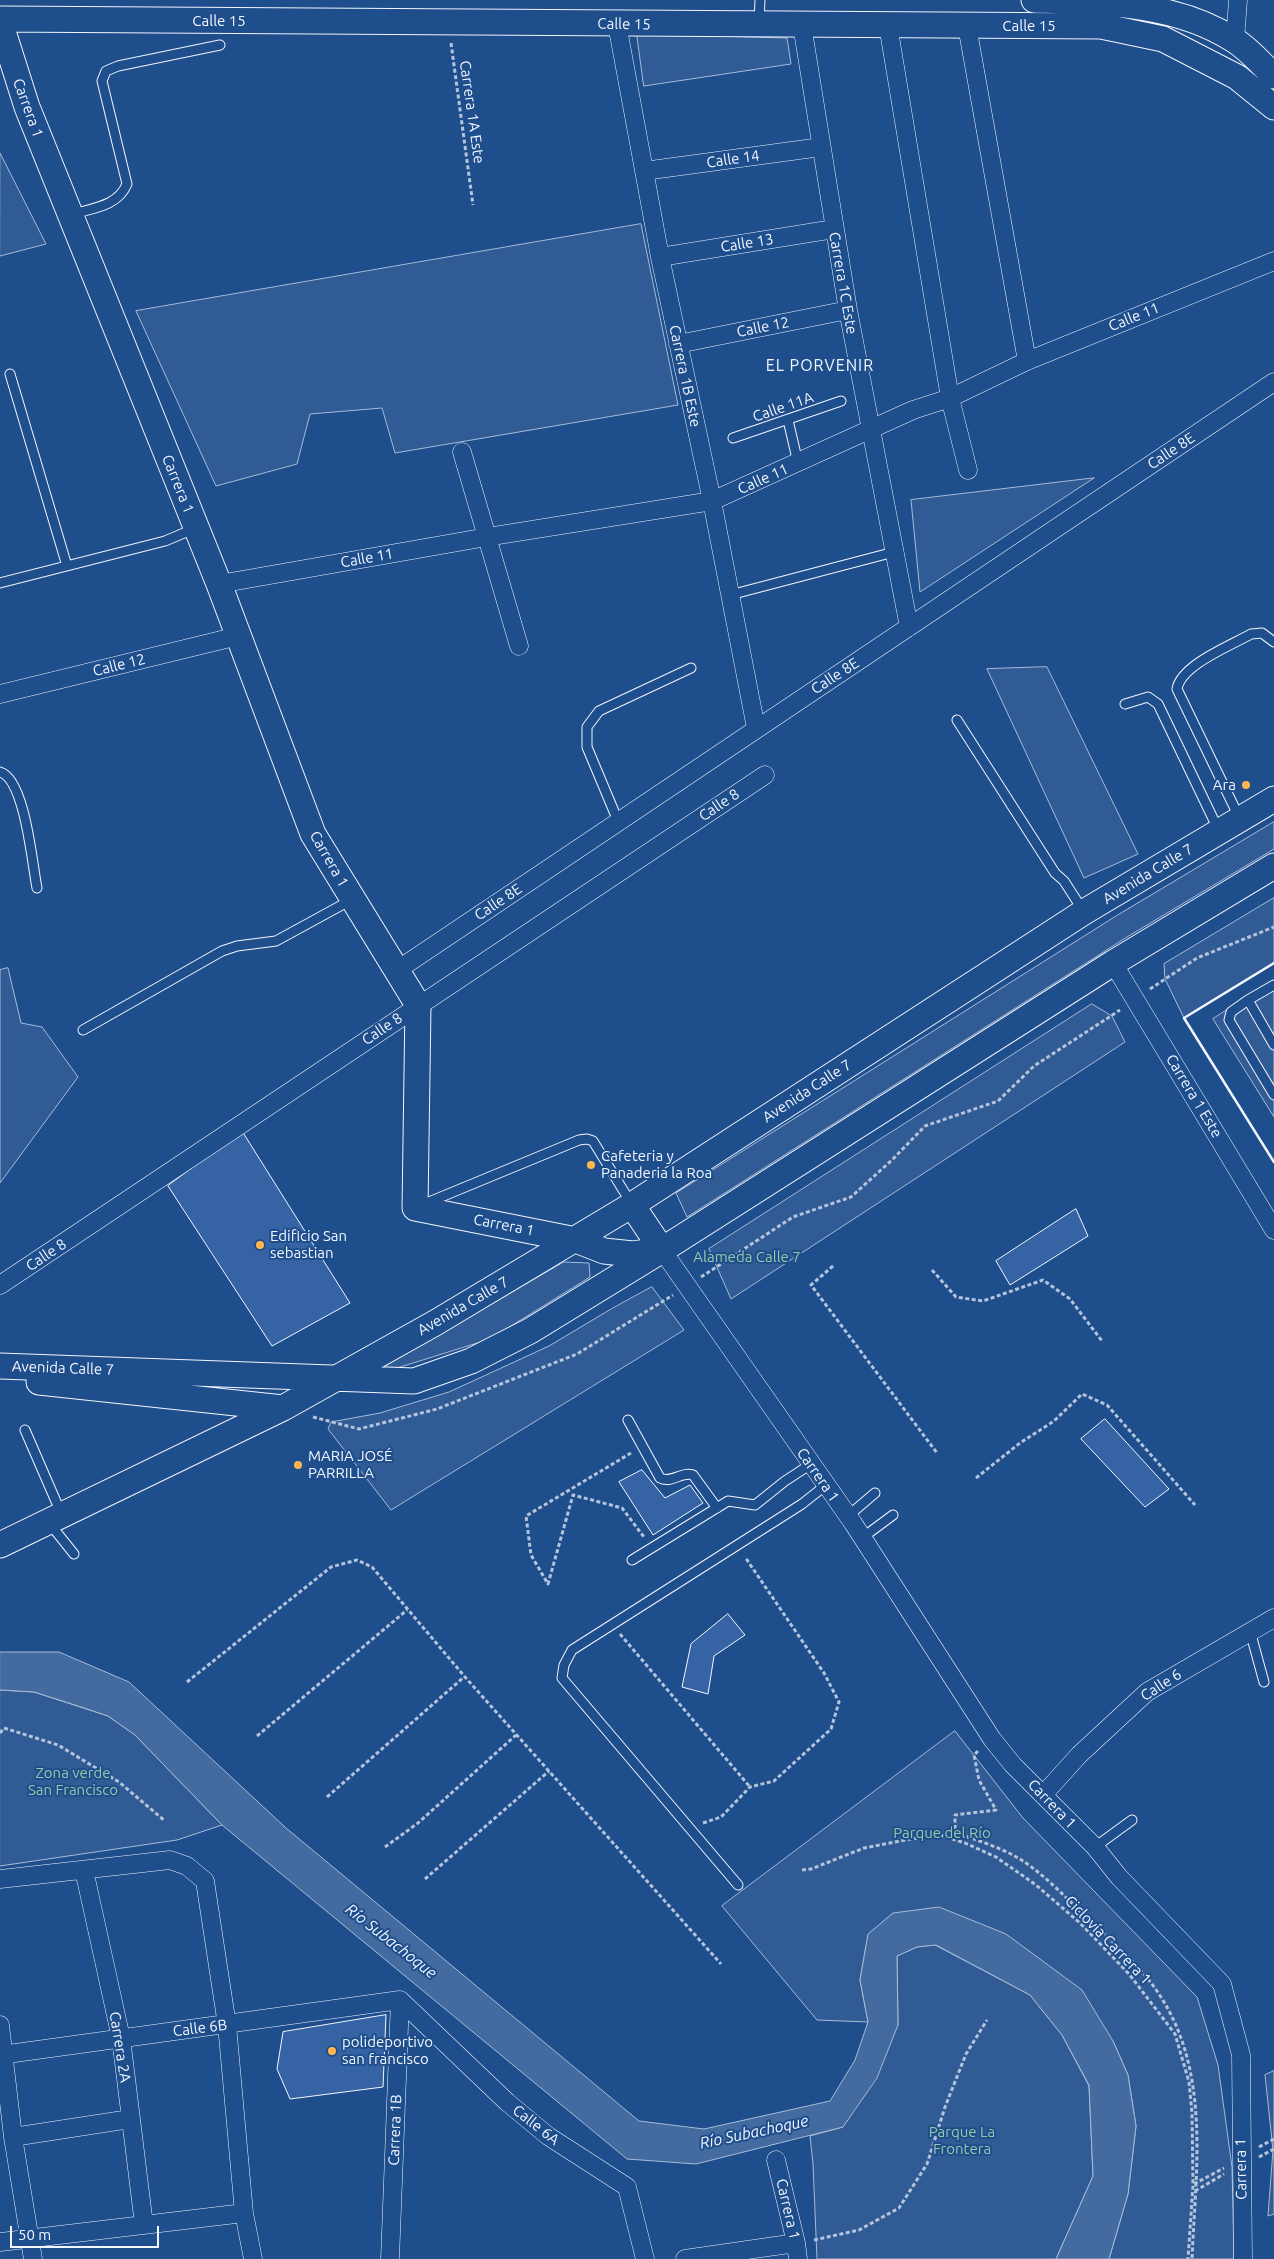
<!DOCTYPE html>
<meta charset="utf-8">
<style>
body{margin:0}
#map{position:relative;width:1274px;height:2259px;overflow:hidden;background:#1f4e8c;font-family:Ubuntu,sans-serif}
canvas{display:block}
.scale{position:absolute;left:10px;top:2226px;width:149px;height:22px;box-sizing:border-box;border:2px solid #f2f6ff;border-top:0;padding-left:6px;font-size:15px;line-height:18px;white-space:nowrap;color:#f2f6ff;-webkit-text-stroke:4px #1f4e8c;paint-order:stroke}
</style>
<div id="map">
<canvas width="1274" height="2259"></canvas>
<div class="scale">50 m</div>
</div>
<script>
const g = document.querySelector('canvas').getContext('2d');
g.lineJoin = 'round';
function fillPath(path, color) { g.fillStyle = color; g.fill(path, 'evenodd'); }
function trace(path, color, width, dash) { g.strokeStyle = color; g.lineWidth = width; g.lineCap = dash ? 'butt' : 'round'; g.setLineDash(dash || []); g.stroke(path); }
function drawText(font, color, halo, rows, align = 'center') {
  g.font = font + ' Ubuntu,sans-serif'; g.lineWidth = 4; g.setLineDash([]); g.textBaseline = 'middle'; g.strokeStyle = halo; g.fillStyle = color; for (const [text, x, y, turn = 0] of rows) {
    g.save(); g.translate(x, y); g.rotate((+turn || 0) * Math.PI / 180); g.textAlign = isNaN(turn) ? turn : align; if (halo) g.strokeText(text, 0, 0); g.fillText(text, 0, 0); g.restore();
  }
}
const built = new Path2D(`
 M637 34 787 38 791 64 644 86Z
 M0 153 46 244 0 256Z
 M641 224 678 405 395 453 382 408 310 414 297 464 216 486 136 311Z
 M1094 478 920 592 911 500Z
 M1047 667 1138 854 1084 878 987 669Z
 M1274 822V849L1127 937 687 1217 676 1193 1116 916Z
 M1274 898V963L1184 1018 1165 979 1164 964Z
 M8 968 21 1023 42 1027 78 1077 0 1183V970Z
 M1274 980V1117L1213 1019Z
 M1092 1004 1112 1016 1125 1042 731 1299 709 1249Z
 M564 1262 589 1263 590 1277 490 1339 365 1378Z
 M652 1287 684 1330 391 1510 328 1429 331 1422 380 1413 449 1392 549 1346 611 1309Z
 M0 1690 34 1692 108 1716 135 1735 222 1825 177 1840 0 1866Z
 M955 1731 1023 1818 1197 1997 1218 2065 1232 2167 1234 2259H1109L1128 2194 1136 2126 1128 2075 1113 2041 893 1913 868 1935 860 1980 868 2022 817 2020 722 1906Z
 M935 1945 1030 1995 1062 2035 1089 2086 1093 2176 1056 2259H817L813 2164 810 2136 843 2127 898 2025 897 1956 917 1947Z
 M1274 2071V2214L1268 2216 1273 2150 1265 2075Z`);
fillPath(built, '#305b95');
trace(built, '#a8bbd7', 1);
const water = new Path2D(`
 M0 1652H59L129 1682 286 1828 639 2121 704 2129 830 2101 855 2060 868 2022 860 1980 868 1934 893 1913 939 1907 1006 1934 1082 1990 1113 2041 1128 2075 1136 2126 1128 2194 1109 2259H1056L1093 2176 1089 2085 1062 2035 1030 1995 936 1945 917 1947 897 1956 898 2025 877 2078 843 2127 696 2164 627 2159 222 1825 135 1735 108 1716 75 1705 34 1692 0 1690Z`);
fillPath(water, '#446ba0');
trace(water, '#a8bbd7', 1);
const building = new Path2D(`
 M242 1131 350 1303 272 1346 168 1186Z
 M1076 1209 1088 1236 1010 1285 996 1261Z
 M1105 1419 1169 1489 1145 1507 1081 1439Z
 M642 1470 665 1498 690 1485 703 1503 653 1535 619 1482Z
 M728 1614 745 1635 714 1656 708 1694 682 1687 691 1644Z
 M386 2015 383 2087 290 2099 277 2069 283 2032Z`);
fillPath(building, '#3563a3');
trace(building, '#f2f6ff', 1);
const lane = new Path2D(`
 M759 22 760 0
 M73 214C93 208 118 206 127 184L102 81 106 71 118 66 220 45
 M10 374 67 566
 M788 420 798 463
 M733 438 841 401
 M0 583 165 541 196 528
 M730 595 894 552
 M1125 704 1148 697 1158 704 1218 829
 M957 720 1055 873 1064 881 1084 912
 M0 772C25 779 32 863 37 888
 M1239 817 1177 689C1181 665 1230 646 1251 634L1262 633 1274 642
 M618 821 587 747V727L599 711 691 668
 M1248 1000 1274 985
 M83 1030 222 951 237 946 276 941 351 900
 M1274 1045 1248 1000 1231 1012 1229 1020 1274 1095
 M424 1204 579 1140 587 1139 593 1141 631 1203
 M628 1420 660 1478C671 1484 682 1471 693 1475L717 1508
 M25 1430 61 1513
 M848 1516 875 1493
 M50 1524 74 1554
 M862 1538 893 1515
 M632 1560 728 1501 755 1505 785 1481 811 1464
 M1250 1631 1264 1682
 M1095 1847 1132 1820
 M738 1885 562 1678 564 1665 572 1650 802 1504 826 1485`);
const street = new Path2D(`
 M617 24 660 257 712 501 756 728
 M802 25 848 310 909 627
 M888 25 950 398 968 470
 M967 26 1027 361
 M1235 40 1238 0
 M644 171 821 147
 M660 257 834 229
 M678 344 848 310
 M462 452 519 646
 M219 584 487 537 712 501 913 410 950 398 1027 361 1274 261
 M0 694 238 636
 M1113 963 1274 1230
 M396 971 1274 382
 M662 1250 853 1523 992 1739 1013 1765 1095 1847 1119 1877 1222 1984 1241 2055 1243 2259
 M0 1285 765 775
 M1043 1795 1079 1755 1147 1692 1274 1618
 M84 1870 121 2038 144 2225
 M0 1879 170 1860 187 1866 205 1881 227 2025 244 2213 253 2259
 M400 2000 507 2102 548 2136 627 2187 645 2259
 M0 2025 13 2137 33 2259
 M0 2055 400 2000
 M13 2137 130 2119
 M776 2160 796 2243 798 2259
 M0 2242 244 2213
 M390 2259 400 2000
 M685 2259 796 2243`);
const secondary = new Path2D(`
 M1034 0C1101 2 1175 2 1234 40 1249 49 1261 64 1274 76
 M0 19 1101 26 1163 39 1237 77 1274 107
 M0 22 27 107 219 584 313 834 418 1005 415 1208 576 1240 604 1251 633 1254 662 1250
 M632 1205 662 1250
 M0 1366 414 1381 471 1361 530 1331 662 1250 1113 963 1274 866
 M39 1382 283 1408
 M0 1545 283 1408 435 1323 632 1205 1084 912 1274 799`);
trace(lane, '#f2f6ff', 11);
trace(street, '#f2f6ff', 19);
trace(secondary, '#f2f6ff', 27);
trace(new Path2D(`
 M451 43 473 205
 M1150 989 1197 958 1274 927
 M833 1266 811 1285 937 1453
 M932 1270 956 1297 983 1301 1043 1280 1070 1299 1102 1341
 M701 1277 793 1217 851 1197 892 1160 925 1126 998 1101 1034 1066 1120 1010
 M313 1417 359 1429 437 1409 577 1354 673 1295
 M631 1453 526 1516 531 1555 548 1584 573 1495 622 1508 644 1537
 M976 1478 1020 1443 1054 1421 1082 1394 1107 1405 1195 1505
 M620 1634 750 1787
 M187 1682 331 1567 357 1560 372 1567 465 1677 721 1964
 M0 1733 4 1728 58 1745 119 1782 165 1821
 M257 1736 407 1610
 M978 1751 974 1755 979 1780 996 1810 955 1815V1833C974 1839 993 1845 1011 1854 1040 1869 1066 1898 1089 1920 1109 1938 1131 1958 1148 1979 1213 2060 1196 2163 1192 2259
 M327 1797 464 1677
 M703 1823 721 1817 750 1787 774 1781 831 1729 839 1702 824 1673 745 1557
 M385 1847 418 1823 516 1735
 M802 1870 811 1869 864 1848 937 1834 965 1843 996 1857 1036 1885 1080 1923 1129 1974 1175 2034 1189 2082 1192 2113 1193 2185 1188 2259
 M425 1879 549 1771
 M1259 2147 1274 2139
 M1259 2157 1274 2149
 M1194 2184 1224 2168
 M1195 2191 1224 2174
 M814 2240 859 2230 899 2208 927 2164 945 2107 966 2054 987 2020`), '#b3c4dc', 3, [4, 2.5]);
trace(lane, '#1f4e8c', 9);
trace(street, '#1f4e8c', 18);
trace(secondary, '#1f4e8c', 25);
trace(new Path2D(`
 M1274 963 1184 1018 1274 1162`), '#f2f6ff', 2.5);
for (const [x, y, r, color] of [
 [1246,785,5,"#ffb74d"],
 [591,1165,5,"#ffb74d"],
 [260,1245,5,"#ffb74d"],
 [298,1465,5,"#ffb74d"],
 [332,2051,5,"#ffb74d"]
]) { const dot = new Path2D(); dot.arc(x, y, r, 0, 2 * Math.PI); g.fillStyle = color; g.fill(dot); trace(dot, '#1f4e8c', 2); }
drawText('15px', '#f2f6ff', '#1f4e8c', [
 ["Calle 15",219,21],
 ["Calle 15",624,24,1],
 ["Calle 15",1029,26],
 ["Carrera 1",28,108,70],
 ["Carrera 1A Este",472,112,82],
 ["Calle 14",733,159,-8],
 ["Calle 13",747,243,-9],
 ["Carrera 1C Este",843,283,80],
 ["Calle 11",1134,317,-22],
 ["Calle 12",763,327,-11],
 ["Carrera 1B Este",685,376,78],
 ["Calle 11A",783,407,-19],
 ["Calle 8E",1171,451,-34],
 ["Calle 11",763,479,-24],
 ["Carrera 1",178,484,68],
 ["Calle 11",367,558,-10],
 ["Calle 12",119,665,-14],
 ["Calle 8E",835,676,-33],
 ["Calle 8",719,805,-34],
 ["Carrera 1",329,859,60],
 ["Avenida Calle 7",1148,874,-31],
 ["Calle 8E",498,902,-34],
 ["Calle 8",382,1029,-34],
 ["Avenida Calle 7",807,1091,-33],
 ["Carrera 1 Este",1194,1096,59],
 ["Carrera 1",504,1225,11],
 ["Calle 8",46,1255,-34],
 ["Avenida Calle 7",463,1306,-30],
 ["Avenida Calle 7",63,1368,2],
 ["Carrera 1",818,1475,55],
 ["Calle 6",1161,1685,-33],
 ["Carrera 1",1052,1804,46],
 ["Ciclovía Carrera 1",1108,1940,46],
 ["Calle 6B",200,2028,-7],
 ["Carrera 2A",120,2047,81],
 ["Calle 6A",536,2125,38],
 ["Carrera 1B",395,2130,-88],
 ["Carrera 1",1241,2169,-91],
 ["Carrera 1",788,2209,77]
]);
drawText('15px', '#f2f6ff', '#1f4e8c', [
 ["Ara",1236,785,"right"],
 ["Cafeteria y",601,1156],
 ["Panaderia la Roa",601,1173],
 ["Edificio San",270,1236],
 ["sebastian",270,1253],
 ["MARIA JOSÉ",308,1456],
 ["PARRILLA",308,1473],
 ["polideportivo",342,2042],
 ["san francisco",342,2059]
], 'left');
drawText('15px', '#97c8a6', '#1f4e8c', [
 ["Alameda Calle 7",747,1257],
 ["Zona verde",73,1773],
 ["San Francisco",73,1790],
 ["Parque del Río",942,1833],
 ["Parque La",962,2132],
 ["Frontera",962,2149]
]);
g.letterSpacing = '1px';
drawText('16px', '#f2f6ff', '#1f4e8c', [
 ["EL PORVENIR",820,366]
]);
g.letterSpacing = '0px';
drawText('italic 16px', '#f2f6ff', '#1f4e8c', [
 ["Río Subachoque",391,1941,38],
 ["Río Subachoque",754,2132,-12]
]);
</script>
